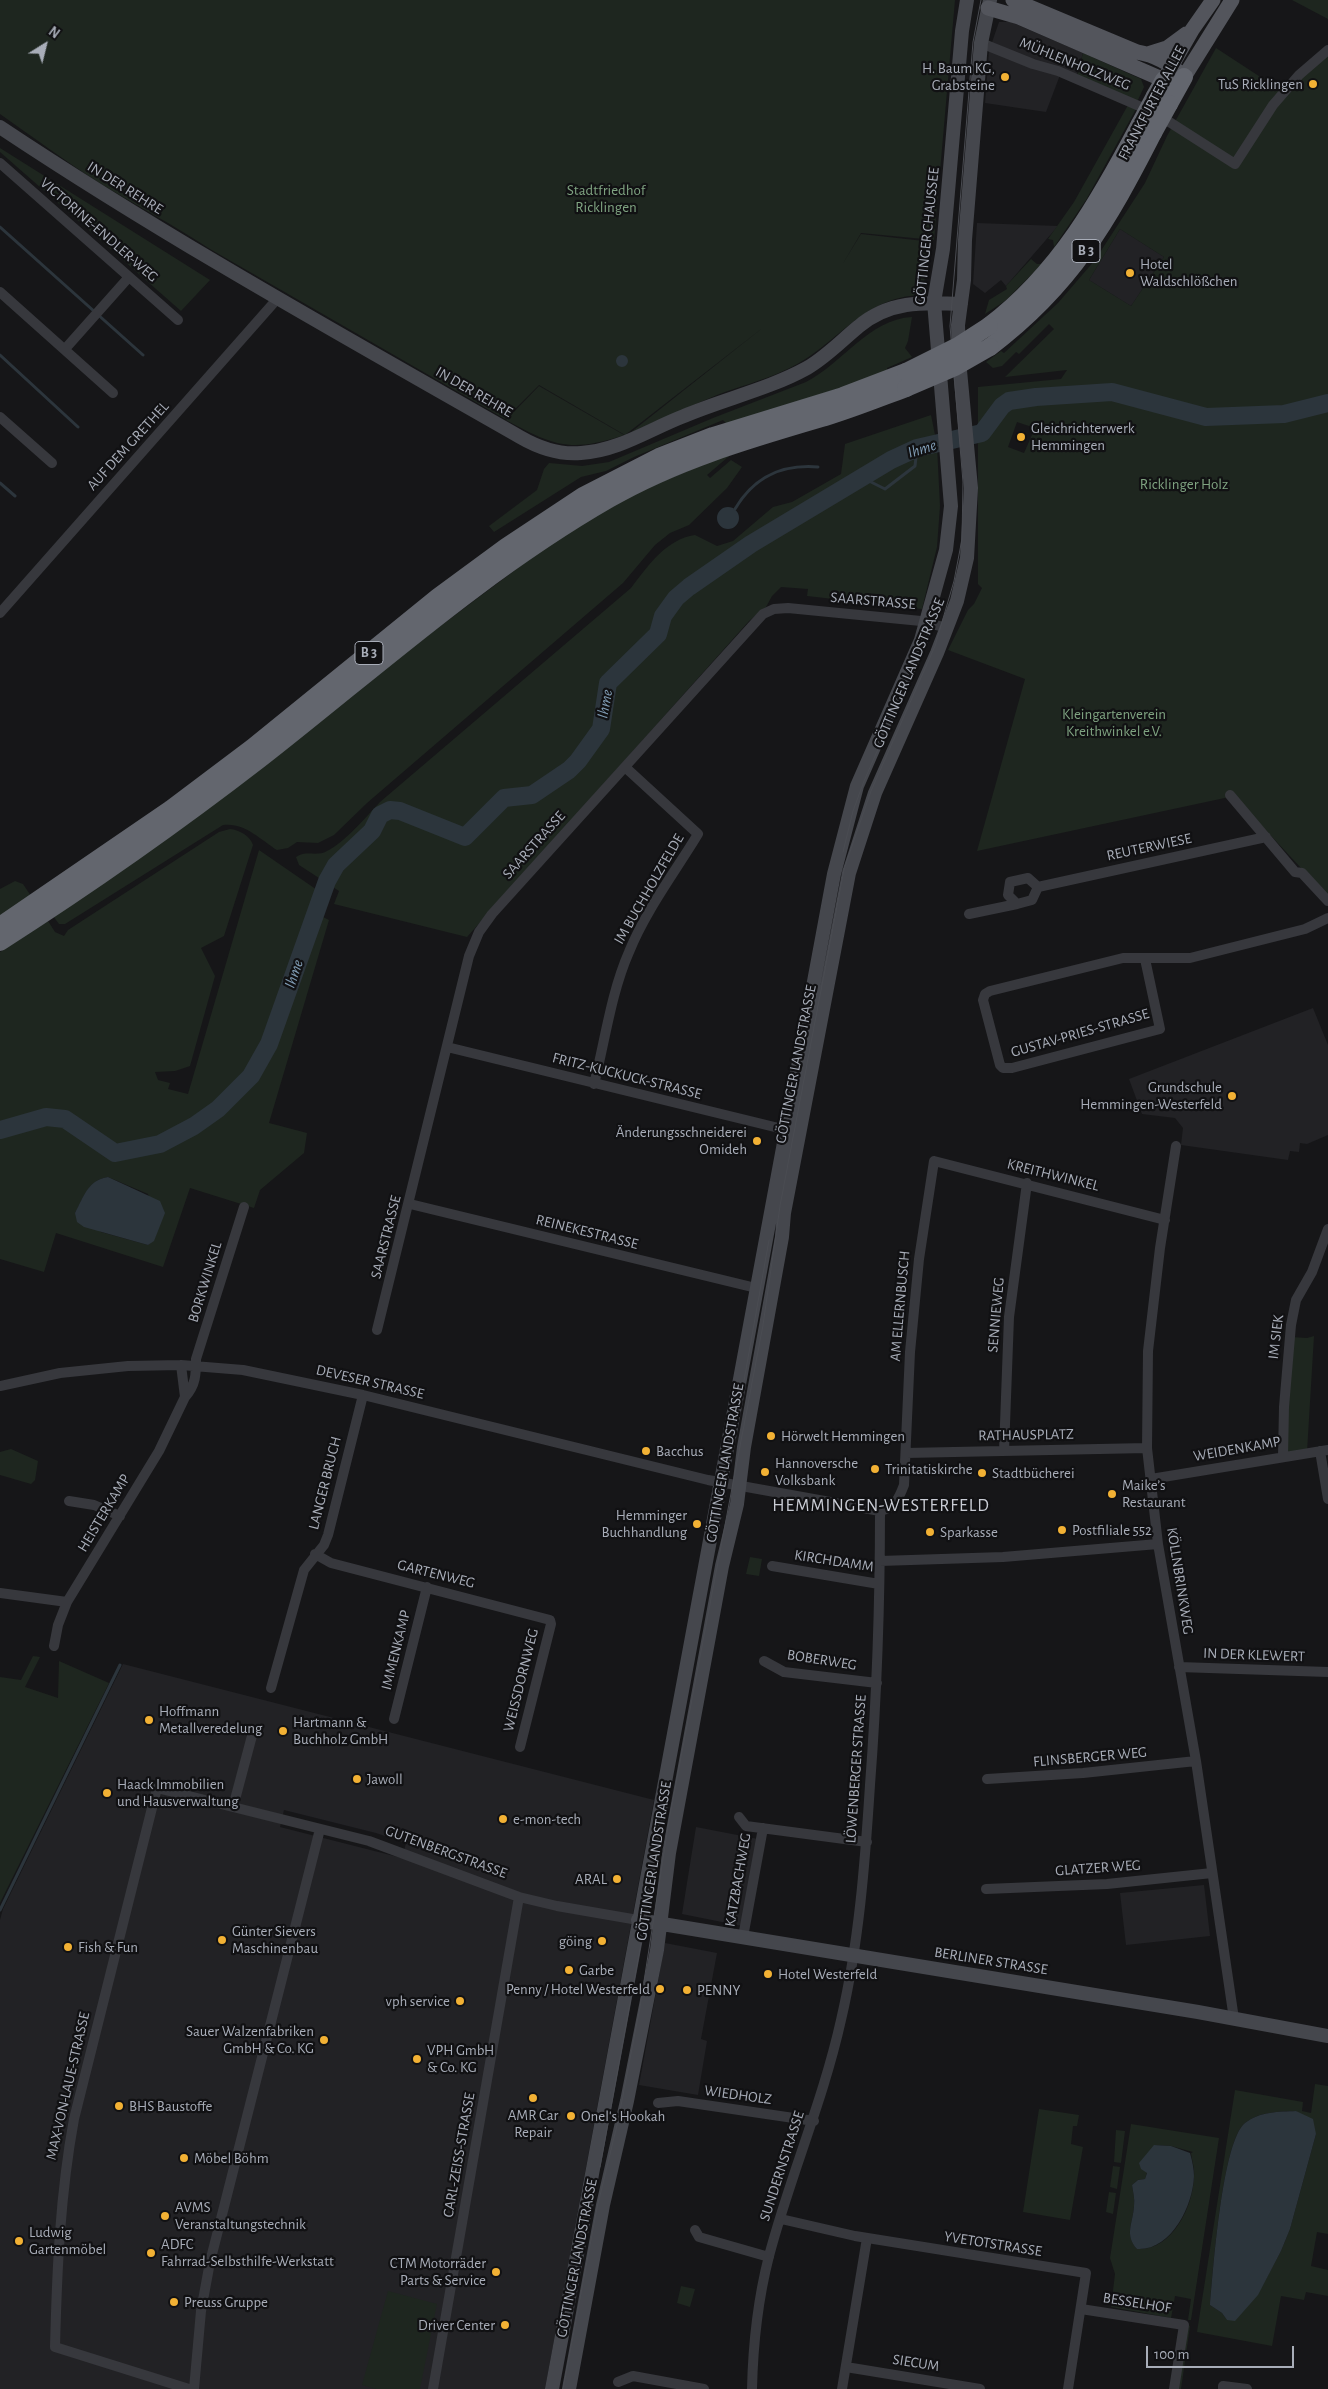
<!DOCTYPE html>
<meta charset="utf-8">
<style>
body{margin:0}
#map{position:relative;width:1328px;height:2389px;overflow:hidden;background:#161618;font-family:"Alegreya Sans",sans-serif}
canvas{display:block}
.north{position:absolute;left:20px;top:20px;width:50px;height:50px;-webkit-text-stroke:4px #111113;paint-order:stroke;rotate:36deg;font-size:14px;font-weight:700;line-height:20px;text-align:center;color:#a8adb8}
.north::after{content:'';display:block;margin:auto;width:18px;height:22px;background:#a8adb8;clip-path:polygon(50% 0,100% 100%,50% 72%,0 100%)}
.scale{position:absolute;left:1146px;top:2346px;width:148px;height:22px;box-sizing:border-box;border:2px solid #a8adb8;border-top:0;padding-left:6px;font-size:15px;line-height:18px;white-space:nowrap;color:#a8adb8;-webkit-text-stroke:4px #111113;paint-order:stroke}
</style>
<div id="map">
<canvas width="1328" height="2389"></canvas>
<div class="north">N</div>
<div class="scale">100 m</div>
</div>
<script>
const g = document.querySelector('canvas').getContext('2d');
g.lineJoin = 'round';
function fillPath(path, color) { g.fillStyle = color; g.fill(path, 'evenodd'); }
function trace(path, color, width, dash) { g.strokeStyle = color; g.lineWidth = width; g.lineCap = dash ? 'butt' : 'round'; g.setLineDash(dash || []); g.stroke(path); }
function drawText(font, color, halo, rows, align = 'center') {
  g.font = font + ' "Alegreya Sans",sans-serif'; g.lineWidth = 4.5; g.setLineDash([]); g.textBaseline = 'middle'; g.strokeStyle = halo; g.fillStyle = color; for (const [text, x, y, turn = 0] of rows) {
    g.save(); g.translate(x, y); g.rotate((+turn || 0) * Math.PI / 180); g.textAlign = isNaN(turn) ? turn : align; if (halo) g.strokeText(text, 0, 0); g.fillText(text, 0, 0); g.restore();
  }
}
fillPath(new Path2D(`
 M999 22H1011L1083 53 1075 82 1060 75 1046 112 985 103 989 51Z
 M977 223 1058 226 1006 286 1001 280 985 293 973 284Z
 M1120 229 1164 257 1131 306 1089 280Z
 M1313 1008 1328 1045V1135L1307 1144 1300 1143 1299 1152 1290 1151 1288 1160 1181 1145 1183 1128 1175 1118 1142 1114 1129 1079Z
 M123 1664 654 1800 545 2389H0V1920L3 1909ZM284 1810 376 1833 406 1843 402 1858 280 1827Z
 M696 1827 758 1839 742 1926 682 1914Z
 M1204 1885 1210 1936 1126 1945 1120 1893Z
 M665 1943 717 1953 701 2039 707 2041 698 2095 639 2085Z`), '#222225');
fillPath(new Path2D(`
 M0 0H955L934 240 861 233 842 265 861 234 933 242 921 295C859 297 835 350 781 372 761 381 738 387 717 395 688 407 659 420 630 433L765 326 625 435 539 385 505 419 210 249C174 225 135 205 98 182 65 161 33 137 0 114Z
 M1292 0H1328V19Z
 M1216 48 1288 95 1302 77 1328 55V897L1234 796 977 851 1025 679 948 650 968 610 974 604 982 588 978 584V387L1061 379 1067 370 1005 377 1054 329 1049 324 1019 354 1016 352 1002 366 993 368 986 362 1001 351 1004 353 1058 303 1095 260 1145 183 1167 136ZM1120 229 1164 257 1131 306 1089 280ZM1017 422 1035 428 1024 453 1008 447Z
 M1083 53 1141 79 1144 87 1137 102 1077 76Z
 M1128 105 1136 109 1086 200 1054 247 1053 240 1048 239 1074 202Z
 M0 148 210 280 181 311 0 152Z
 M1031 259 1037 264H1042L1005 301 985 314 989 300 1007 289 1006 286Z
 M912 317 908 341 905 348 912 357 887 368V371L853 384 727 424 723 420 634 457 606 471 581 477 494 532 489 526 537 490 544 469 549 463 582 466 609 462 713 418 806 382C842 364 869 319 912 317Z
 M539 386 624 435C570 453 554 446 506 420Z
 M931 415 936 440 912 447 866 471 719 564 722 567 753 546 892 462 914 452 937 446 940 506 937 547 922 609 807 596 808 589 781 587 772 596 766 607 749 621 467 937 334 904 339 891 299 865 296 857C306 850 317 857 327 851 345 842 366 817 380 802L631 588C648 566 666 539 695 535L717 546 733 541 773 507 792 502 841 474 845 444Z
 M735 451 707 475 710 478 731 460 742 467 727 488 689 525 670 533 655 545 623 583 367 803 334 835 318 843 297 842 288 848 277 850C260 839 244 822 223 825L65 924H59L53 916 562 535 640 491Z
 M230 829C240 830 250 836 253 845L224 936 201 948 215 976 190 1066 175 1071 155 1072 158 1080 170 1083 168 1089 188 1094 259 850 320 892 306 925 268 1043 249 1074 217 1106 194 1123 199 1125 221 1110 253 1077 273 1044 324 894 330 897 323 917 329 920 269 1123 307 1133 304 1153 260 1190 254 1208 190 1188 163 1267 56 1233 44 1272 0 1259V952L48 921 55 932 64 936 68 930 219 832ZM108 1177 148 1194C154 1211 166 1231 148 1245L101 1232 75 1213C84 1197 88 1180 108 1177Z
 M15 881 23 884 33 899 0 921V889Z
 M1314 1336 1307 1452 1283 1456 1291 1337 1307 1338Z
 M11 1449 38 1461 35 1480 31 1484 0 1475V1452Z
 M750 1557 762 1559 759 1576 746 1574Z
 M33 1656 40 1657 25 1687 58 1698 59 1661 109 1683 0 1903V1677L21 1680Z
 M1315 2084 1328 2086V2234L1317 2232 1311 2266 1328 2270V2296L1306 2292 1304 2300 1281 2296 1272 2346 1197 2332 1235 2090 1303 2102 1302 2111 1311 2113ZM1296 2111 1316 2134 1290 2229 1281 2251 1259 2292 1227 2320 1222 2313 1210 2305C1213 2271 1222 2141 1245 2123 1261 2111 1278 2112 1296 2111Z
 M1039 2109 1079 2115 1077 2126H1073L1071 2144 1083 2147 1070 2220 1023 2212Z
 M1131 2124 1219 2138 1191 2320H1188L1191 2299 1175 2296 1171 2318 1111 2307 1115 2274 1110 2258ZM1155 2145 1171 2146 1193 2152 1191 2153C1192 2161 1195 2169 1194 2177 1193 2207 1172 2251 1137 2249 1124 2234 1133 2223 1134 2206 1135 2199 1133 2192 1132 2185L1138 2180 1145 2179Z
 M1116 2130 1125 2131 1121 2163 1114 2162Z
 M1113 2166 1120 2167 1117 2189 1110 2187Z
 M1109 2192 1116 2193 1113 2214 1106 2212Z
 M681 2286 695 2289 690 2307 677 2303Z
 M388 2291 437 2304 420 2389H376L362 2385Z
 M1187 2325 1190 2326 1181 2389H1178Z`), '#1e261f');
fillPath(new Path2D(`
 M616 361a6 6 0 1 1 12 0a6 6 0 1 1-12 0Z
 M717 518a11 11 0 1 1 22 0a11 11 0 1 1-22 0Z
 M108 1177 160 1201 165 1213 154 1241 148 1245 84 1227 77 1222 75 1213C84 1196 88 1180 108 1177Z
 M1296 2111 1313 2119 1316 2134 1290 2229 1281 2251 1258 2295 1235 2321 1227 2320 1222 2313 1210 2305C1213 2272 1222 2141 1245 2123 1261 2111 1278 2112 1296 2111Z
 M1154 2145 1171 2146 1190 2153C1192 2160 1194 2169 1194 2176 1193 2206 1171 2251 1137 2249 1124 2235 1133 2223 1134 2206 1135 2199 1133 2192 1132 2185L1138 2180 1145 2179 1147 2173 1141 2169 1139 2163Z`), '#2c353c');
trace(new Path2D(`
 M0 227 143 355
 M0 355 78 427
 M861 477 885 489 915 466 917 448
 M0 483 15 496
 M735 509C754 477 781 464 818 467
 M0 1910 120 1665`), '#2c353c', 3);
trace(new Path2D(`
 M0 1130 46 1117 65 1119 115 1153 160 1144 194 1126 218 1109 251 1076 269 1044 327 881 336 865 372 831 380 815 390 810 400 811 465 837 504 798 532 795 569 770 578 761 601 729 608 683 658 634 663 616 676 598 689 587 751 544 891 460 917 448 982 433 1002 406 1009 401 1036 397 1112 392 1206 417 1284 414 1328 403`), '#2c353c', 18);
trace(new Path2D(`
 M981 43 1033 64 1058 71 1139 106 1171 123 1235 164 1273 105 1299 75 1328 50
 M0 163 178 320
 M0 292 113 393
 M65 349 129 277
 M0 417 52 463
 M0 613 278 298
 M1230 795 1295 872 1302 873 1328 901
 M1028 878 1038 887 1032 900 1017 904 1008 895 1010 882Z
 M1038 887 1266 837
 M969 914 1017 904
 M1145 959 1160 1029 1012 1068H1003L1000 1065 983 1000 985 994 990 991 1123 958H1190L1305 929 1328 918
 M447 1047 791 1131
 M594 1084C605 1041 611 993 629 952 646 910 675 872 698 834L625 767
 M1176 1146 1160 1248 1148 1351 1147 1448 1158 1544 1196 1761 1234 2019
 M410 1204 756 1288
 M377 1330 469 956 479 932 492 914 763 614 774 609 788 608 921 621 947 628
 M181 1365 185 1397C196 1385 196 1374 196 1359L244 1207
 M0 1386 60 1373 128 1366 181 1365 243 1370 363 1395 708 1480 880 1511C895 1508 899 1498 904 1485L910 1352 919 1259 934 1161 1165 1220
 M1004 1451 1009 1317 1027 1183
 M1320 1451 1328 1499
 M906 1453 1147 1448
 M1283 1456 1284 1407 1291 1325 1296 1300 1312 1272 1328 1229
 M1151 1479 1328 1450
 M69 1501 94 1505 120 1516
 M315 1554 331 1563 550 1620 551 1624 520 1747
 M880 1561 1003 1557 1158 1544
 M772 1566 879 1584
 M0 1593 67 1602
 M54 1646 58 1625 67 1602 159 1451 185 1397
 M764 1661 784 1672 877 1683
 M1179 1667 1328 1672
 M271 1688 304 1570 324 1545 328 1535 363 1395
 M394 1719 427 1587
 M987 1779 1083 1773 1196 1761
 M233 1807 253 1732
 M739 1817 746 1826 867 1842
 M986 1889 1107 1884 1212 1873
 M743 1937 763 1828
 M658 2103 678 2101 814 2121
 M781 2219 855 2236 1086 2273 1068 2389
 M695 2230 699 2237 769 2257
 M1081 2309 1184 2325 1174 2389
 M846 2367 980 2389
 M618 2382 633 2376 704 2389
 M189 2389 55 2347C57 2270 60 2195 74 2119L157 1788 369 1841 519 1897 557 1906 638 1920
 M194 2389 201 2311 210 2262 320 1829
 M433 2389 519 1897
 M752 2389C753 2345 758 2299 769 2256 790 2176 823 2101 841 2020 859 1943 865 1863 870 1785 877 1693 880 1603 880 1511
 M842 2389 867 2238
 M1223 2389V2386L1247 2389`), '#37383d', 10);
trace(new Path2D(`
 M0 127C168 239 345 337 520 437 539 448 559 455 581 453 618 451 650 429 684 416 724 399 769 389 807 368 826 357 841 341 858 327 888 301 922 302 961 304
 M638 1920 1198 2012 1328 2036
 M552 2389 834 874 857 786 921 640 946 550 951 506 934 302 943 249 962 31 967 0
 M569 2389 603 2205 627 2101 657 1950 669 1853 722 1566 737 1504 744 1447 782 1237 784 1213 849 873 875 793 937 653 957 601 967 558 971 488 959 360 958 325 964 280 965 240 981 43 990 0`), '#45474d', 14);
trace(new Path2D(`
 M1013 0 1137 52C1156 55 1171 64 1184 77
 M988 8 1019 17 1164 80 1175 78
 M1148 54 1167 48 1186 34
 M1168 72 1192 30 1213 0
 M1184 77 1232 0`), '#53555c', 15);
trace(new Path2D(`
 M1155 96 1164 80
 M1169 104 1184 77
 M989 326C1059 273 1100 200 1140 124
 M990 347C1071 286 1108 221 1153 133
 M0 926 171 809 252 748 438 597 506 547 583 496 659 457 713 436 843 396 906 372
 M0 942C89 885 176 824 260 759 374 670 482 572 609 499 677 460 750 439 825 417 852 409 879 398 906 388`), '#63666e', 18);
trace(new Path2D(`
 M843 852 853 811 864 781 937 615
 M716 1538 769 1240
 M600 2167 655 1867
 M563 2389 597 2208 618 2121 640 2007 669 1820 763 1325 780 1206 844 869 871 791 935 646 954 581 962 539 963 482 950 326 973 42 981 0`), '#4a4c52', 1);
trace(new Path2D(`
 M1140 124 1155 96
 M1153 133 1169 104
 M906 372 958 346 989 326
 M906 388 955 367 990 347`), '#63666e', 18);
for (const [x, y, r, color] of [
 [1005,77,5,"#f2b134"],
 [1313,84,5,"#f2b134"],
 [1130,273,5,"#f2b134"],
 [1021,437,5,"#f2b134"],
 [1232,1096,5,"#f2b134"],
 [757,1141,5,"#f2b134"],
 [771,1436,5,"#f2b134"],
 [646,1451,5,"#f2b134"],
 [875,1469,5,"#f2b134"],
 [765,1472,5,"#f2b134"],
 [982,1473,5,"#f2b134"],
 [1112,1494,5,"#f2b134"],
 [697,1524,5,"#f2b134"],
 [1062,1530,5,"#f2b134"],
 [930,1532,5,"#f2b134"],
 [149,1720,5,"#f2b134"],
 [283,1731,5,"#f2b134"],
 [357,1779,5,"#f2b134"],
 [107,1793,5,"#f2b134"],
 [503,1819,5,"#f2b134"],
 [617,1879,5,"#f2b134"],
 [222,1940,5,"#f2b134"],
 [602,1941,5,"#f2b134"],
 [68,1947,5,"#f2b134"],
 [569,1970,5,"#f2b134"],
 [768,1974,5,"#f2b134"],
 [660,1989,5,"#f2b134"],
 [687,1990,5,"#f2b134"],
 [460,2001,5,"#f2b134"],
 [324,2040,5,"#f2b134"],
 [417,2059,5,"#f2b134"],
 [533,2098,5,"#f2b134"],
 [119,2106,5,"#f2b134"],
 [571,2116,5,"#f2b134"],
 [184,2158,5,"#f2b134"],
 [165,2216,5,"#f2b134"],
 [19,2241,5,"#f2b134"],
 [151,2253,5,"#f2b134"],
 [496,2272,5,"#f2b134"],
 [174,2302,5,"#f2b134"],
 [505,2325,5,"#f2b134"]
]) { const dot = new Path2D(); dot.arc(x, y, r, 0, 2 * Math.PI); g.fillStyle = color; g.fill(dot); trace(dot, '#111113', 2); }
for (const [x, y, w] of [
 [1086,251,28],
 [369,653,28]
]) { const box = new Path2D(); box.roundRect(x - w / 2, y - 11.5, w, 23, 4); g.fillStyle = '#111113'; g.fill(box); trace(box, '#a8adb8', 1); }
drawText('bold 14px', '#a8adb8', null, [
 ["B 3",1086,251],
 ["B 3",369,653]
]);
drawText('15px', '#a8adb8', '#111113', [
 ["MÜHLENHOLZWEG",1075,64,22],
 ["FRANKFURTER ALLEE",1152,103,-62],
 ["IN DER REHRE",125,188,32],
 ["VICTORINE-ENDLER-WEG",99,230,41],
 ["GÖTTINGER CHAUSSEE",927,236,-84],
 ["IN DER REHRE",474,392,30],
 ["AUF DEM GRETHEL",128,446,-48],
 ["SAARSTRASSE",873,601,5],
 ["GÖTTINGER LANDSTRASSE",909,673,-67],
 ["SAARSTRASSE",534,845,-48],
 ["REUTERWIESE",1149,847,-12],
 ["IM BUCHHOLZFELDE",649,889,-60],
 ["GUSTAV-PRIES-STRASSE",1080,1033,-16],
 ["GÖTTINGER LANDSTRASSE",796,1064,-79],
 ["FRITZ-KUCKUCK-STRASSE",627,1076,14],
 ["KREITHWINKEL",1053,1175,14],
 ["REINEKESTRASSE",587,1232,14],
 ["SAARSTRASSE",386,1237,-76],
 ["BORKWINKEL",205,1282,-73],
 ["AM ELLERNBUSCH",900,1306,-85],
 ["SENNIEWEG",996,1315,-85],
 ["IM SIEK",1276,1337,-83],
 ["DEVESER STRASSE",370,1382,13],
 ["RATHAUSPLATZ",1026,1435,-1],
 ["WEIDENKAMP",1237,1449,-10],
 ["GÖTTINGER LANDSTRASSE",725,1463,-80],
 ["LANGER BRUCH",325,1483,-76],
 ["HEISTERKAMP",104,1513,-59],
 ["KIRCHDAMM",834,1561,9],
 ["GARTENWEG",436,1574,14],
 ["KÖLLNBRINKWEG",1180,1581,81],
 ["IMMENKAMP",396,1650,-76],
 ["IN DER KLEWERT",1254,1655,2],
 ["BOBERWEG",822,1660,9],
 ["WEISSDORNWEG",521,1680,-76],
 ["FLINSBERGER WEG",1090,1757,-5],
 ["LÖWENBERGER STRASSE",856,1769,-86],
 ["GUTENBERGSTRASSE",446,1852,20],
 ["GÖTTINGER LANDSTRASSE",654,1861,-81],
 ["GLATZER WEG",1098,1868,-4],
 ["KATZBACHWEG",738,1880,-80],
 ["BERLINER STRASSE",991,1961,9],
 ["MAX-VON-LAUE-STRASSE",68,2086,-77],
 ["WIEDHOLZ",738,2095,8],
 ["CARL-ZEISS-STRASSE",459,2155,-80],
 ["SUNDERNSTRASSE",782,2166,-72],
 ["YVETOTSTRASSE",993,2244,9],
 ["GÖTTINGER LANDSTRASSE",577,2258,-79],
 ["BESSELHOF",1137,2303,9],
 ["SIECUM",916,2363,9]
]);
drawText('15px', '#a8adb8', '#111113', [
 ["H. Baum KG,",995,68,"right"],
 ["Grabsteine",995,85,"right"],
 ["TuS Ricklingen",1303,84,"right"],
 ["Hotel",1140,264],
 ["Waldschlößchen",1140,281],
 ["Gleichrichterwerk",1031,428],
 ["Hemmingen",1031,445],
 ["Grundschule",1222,1087,"right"],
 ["Hemmingen-Westerfeld",1222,1104,"right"],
 ["Änderungsschneiderei",747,1132,"right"],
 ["Omideh",747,1149,"right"],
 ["Hörwelt Hemmingen",781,1436],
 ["Bacchus",656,1451],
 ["Hannoversche",775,1463],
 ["Volksbank",775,1480],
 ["Trinitatiskirche",885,1469],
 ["Stadtbücherei",992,1473],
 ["Maike’s",1122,1485],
 ["Restaurant",1122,1502],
 ["Hemminger",687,1515,"right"],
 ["Buchhandlung",687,1532,"right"],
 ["Postfiliale 552",1072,1530],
 ["Sparkasse",940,1532],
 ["Hoffmann",159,1711],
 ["Metallveredelung",159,1728],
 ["Hartmann &",293,1722],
 ["Buchholz GmbH",293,1739],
 ["Jawoll",367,1779],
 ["Haack Immobilien",117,1784],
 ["und Hausverwaltung",117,1801],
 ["e-mon-tech",513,1819],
 ["ARAL",607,1879,"right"],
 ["Günter Sievers",232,1931],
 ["Maschinenbau",232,1948],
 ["göing",592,1941,"right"],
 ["Fish & Fun",78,1947],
 ["Garbe",579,1970],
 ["Hotel Westerfeld",778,1974],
 ["Penny / Hotel Westerfeld",650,1989,"right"],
 ["PENNY",697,1990],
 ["vph service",450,2001,"right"],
 ["Sauer Walzenfabriken",314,2031,"right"],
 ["GmbH & Co. KG",314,2048,"right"],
 ["VPH GmbH",427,2050],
 ["& Co. KG",427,2067],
 ["BHS Baustoffe",129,2106],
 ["AMR Car",533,2115,"center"],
 ["Repair",533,2132,"center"],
 ["Onel's Hookah",581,2116],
 ["Möbel Böhm",194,2158],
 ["AVMS",175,2207],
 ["Veranstaltungstechnik",175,2224],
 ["Ludwig",29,2232],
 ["Gartenmöbel",29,2249],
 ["ADFC",161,2244],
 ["Fahrrad-Selbsthilfe-Werkstatt",161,2261],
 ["CTM Motorräder",486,2263,"right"],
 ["Parts & Service",486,2280,"right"],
 ["Preuss Gruppe",184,2302],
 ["Driver Center",495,2325,"right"]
], 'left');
drawText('15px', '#7fa381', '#111113', [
 ["Stadtfriedhof",606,190],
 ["Ricklingen",606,207],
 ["Ricklinger Holz",1184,484],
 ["Kleingartenverein",1114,714],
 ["Kreithwinkel e.V.",1114,731]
]);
drawText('italic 16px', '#7f9bb3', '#111113', [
 ["Ihme",922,449,-17],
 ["Ihme",605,704,-79],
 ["Ihme",294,974,-71]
]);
g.letterSpacing = '1px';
drawText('18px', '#c9ccd4', '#111113', [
 ["HEMMINGEN-WESTERFELD",881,1506]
]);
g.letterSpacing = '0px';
</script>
